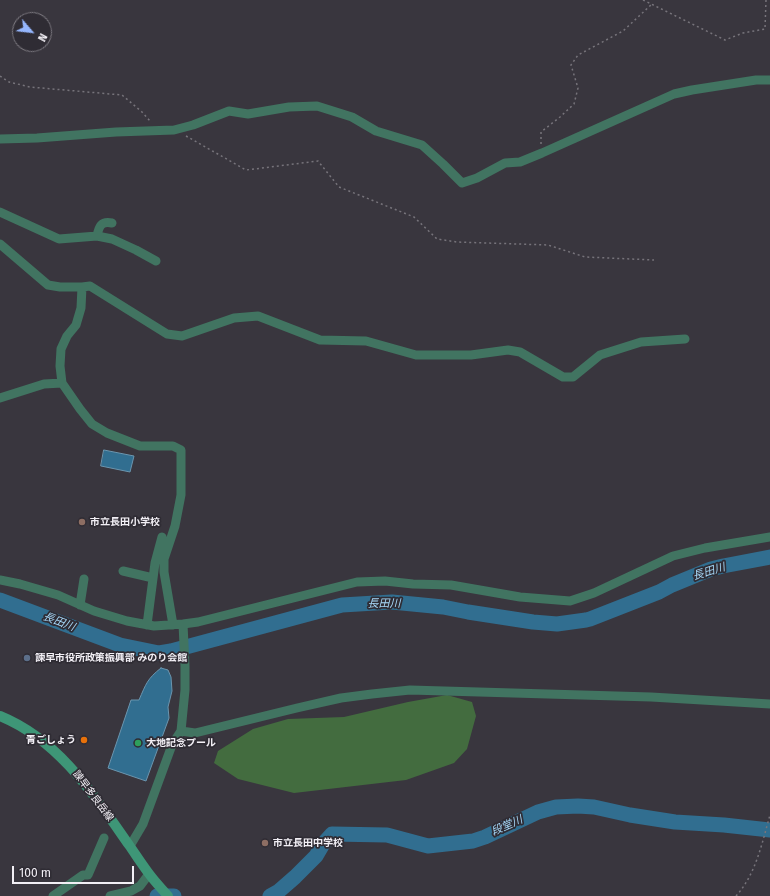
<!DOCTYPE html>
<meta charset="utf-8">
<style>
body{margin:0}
#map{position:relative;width:770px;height:896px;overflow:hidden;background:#39363e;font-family:"Fira Sans",sans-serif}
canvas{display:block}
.north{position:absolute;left:12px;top:12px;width:40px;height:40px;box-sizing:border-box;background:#2f2c34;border:1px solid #7d7a81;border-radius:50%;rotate:118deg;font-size:11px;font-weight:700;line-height:16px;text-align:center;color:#f2eff5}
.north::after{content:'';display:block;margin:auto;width:14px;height:18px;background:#95b6fd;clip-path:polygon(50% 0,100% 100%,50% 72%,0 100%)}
.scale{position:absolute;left:12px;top:866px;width:122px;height:18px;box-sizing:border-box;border:2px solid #f2eff5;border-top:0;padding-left:5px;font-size:12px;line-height:14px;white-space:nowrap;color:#f2eff5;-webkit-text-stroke:3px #2f2c34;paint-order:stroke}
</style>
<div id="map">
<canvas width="770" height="896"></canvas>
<div class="north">N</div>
<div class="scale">100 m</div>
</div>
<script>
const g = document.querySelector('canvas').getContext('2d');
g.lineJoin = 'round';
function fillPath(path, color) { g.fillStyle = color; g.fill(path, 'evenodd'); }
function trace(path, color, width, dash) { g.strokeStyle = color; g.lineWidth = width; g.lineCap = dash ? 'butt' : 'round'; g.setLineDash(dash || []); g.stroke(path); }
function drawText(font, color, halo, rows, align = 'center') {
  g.font = font + ' "Fira Sans","Noto Sans JP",sans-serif'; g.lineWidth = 3.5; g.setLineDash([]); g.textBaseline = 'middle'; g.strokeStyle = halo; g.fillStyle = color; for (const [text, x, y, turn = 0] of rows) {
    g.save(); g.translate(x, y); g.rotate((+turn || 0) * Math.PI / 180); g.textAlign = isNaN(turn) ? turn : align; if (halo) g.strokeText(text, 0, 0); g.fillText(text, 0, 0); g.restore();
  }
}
fillPath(new Path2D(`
 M447 695 472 702 476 716 467 749 454 763 406 780 294 793 238 779 214 763 218 751 253 729 288 719 344 717 408 702Z`), '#436c3f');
const water = new Path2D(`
 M104 450 134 456 130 472 101 466Z
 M161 668 168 670 171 677 172 691 168 707 169 718 146 781 108 768 131 700H139C146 684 147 679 161 668Z`);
fillPath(water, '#316e90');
trace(water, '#6b95ae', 1);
trace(new Path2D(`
 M0 600 120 645 159 653 171 651 342 605 392 602 443 607 468 612 533 622 557 624 586 620 590 619 659 592 672 585 711 569 723 566 770 557
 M157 896H174
 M270 896 279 891 295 877 316 856 323 844 332 834 387 835 428 846 473 841 485 837 538 812 556 807 578 806 594 807 630 815 675 822 724 825 770 830`), '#316e90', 15);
trace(new Path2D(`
 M643 0 725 40 743 33 765 29 766 0
 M0 76 9 82 30 87 122 95 142 112 151 122
 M186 136 246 170 318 161 339 187 414 217 437 239 457 242 548 245 585 257 654 260
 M541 144V132L560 117 574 104 578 88 571 65 578 55 623 31 652 4
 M736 896C756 874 762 843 770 815`), '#77747b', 1.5, [2, 3]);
trace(new Path2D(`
 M0 139 37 138 116 132 174 130 193 125 229 111 248 114 289 107 317 106 352 117 376 131 422 145 443 164 462 183 477 178 505 163 520 162 542 153 674 94 692 90 756 80H770
 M0 212 59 239 97 236 112 239 136 250 156 261
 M97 236C99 226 101 221 112 223
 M0 244 48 285 60 287H82L90 286 167 334 182 336 234 318 258 316 320 340 366 341 416 355H471L508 350 520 352 563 377H573L600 355 641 342 685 339
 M82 287 81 308 76 325 67 336 61 349 60 366 62 383 80 409 92 424 107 433 140 446H173L181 450V495L175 526 164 559V572L173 625
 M0 398 44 384 62 383
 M123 571 153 578
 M0 580 20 584 58 595 94 611 127 621 154 626 183 624 198 622 357 582 385 581 413 584 451 585 520 597 570 601 594 593 673 556 705 548 770 537
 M80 605 84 579
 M147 625 155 563 162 537
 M181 731 195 733 297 708 341 698 372 694 410 690 651 697 770 704
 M130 846 143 824 172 745 181 731 185 690V666L183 624
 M53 896 83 875H88L104 838
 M110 896 131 891 140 886 149 874`), '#417461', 9);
trace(new Path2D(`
 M0 716C59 740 94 795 129 845 136 855 143 866 150 875 156 883 162 889 168 896`), '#3e9677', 10);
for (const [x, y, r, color] of [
 [82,522,4,"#8d6e63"],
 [27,658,4,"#5c6f8a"],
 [84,740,4,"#e8710a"],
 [138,743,4,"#2e9e5b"],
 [265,843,4,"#8d6e63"]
]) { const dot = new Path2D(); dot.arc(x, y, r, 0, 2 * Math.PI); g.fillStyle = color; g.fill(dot); trace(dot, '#2f2c34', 1.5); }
drawText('bold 10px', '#f2eff5', '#2f2c34', [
 ["市立長田小学校",90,522],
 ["諫早市役所政策振興部 みのり会館",35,658],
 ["青ごしょう",76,740,"right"],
 ["大地記念プール",146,743],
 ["市立長田中学校",273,843]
], 'left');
drawText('10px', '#f2eff5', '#2f2c34', [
 ["諫早多良岳線",93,796,53]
]);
drawText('italic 11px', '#a6d8f8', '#2f2c34', [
 ["長田川",709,572,-17],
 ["長田川",384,604],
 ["長田川",59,622,21],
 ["段堂川",507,826,-24]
]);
</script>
